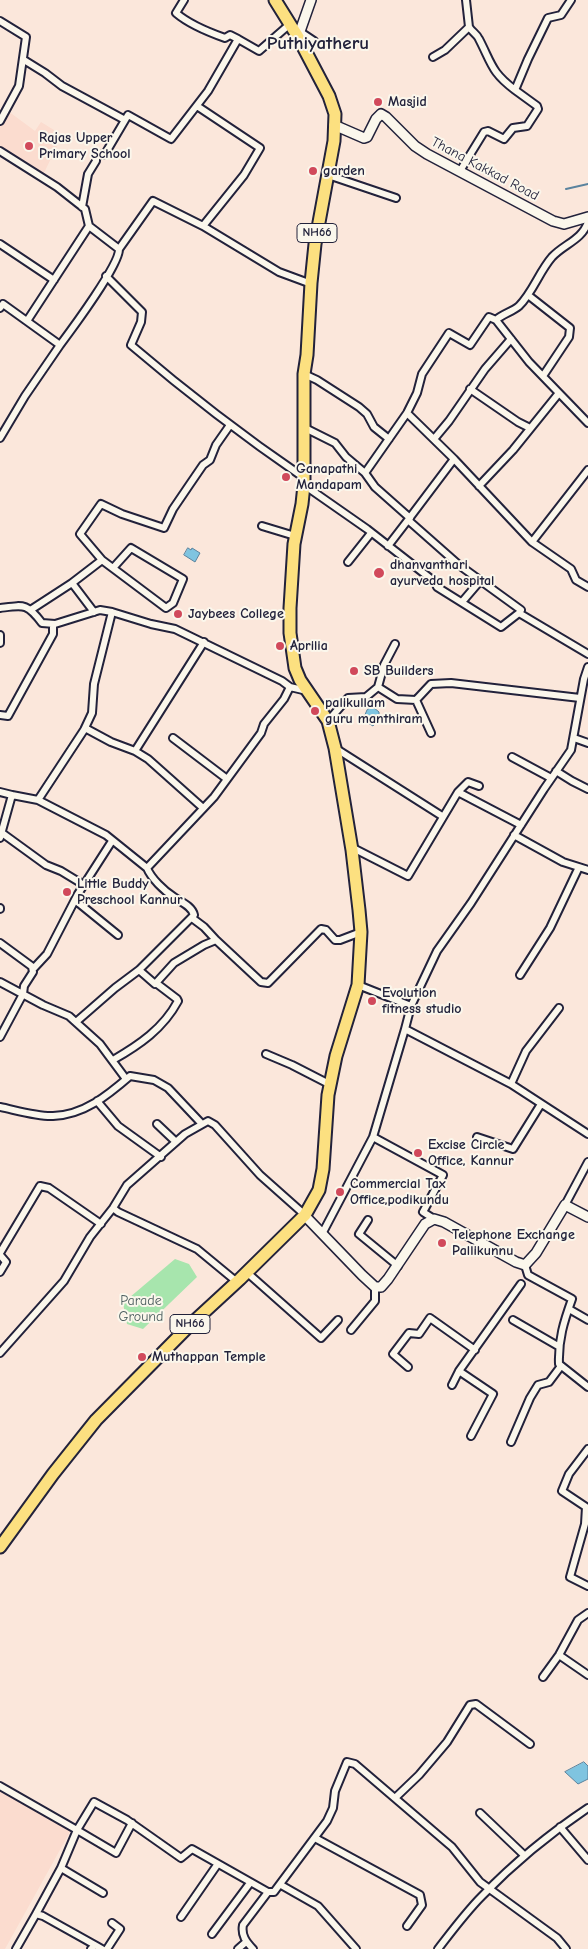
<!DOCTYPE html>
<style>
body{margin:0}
canvas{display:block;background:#fbe7db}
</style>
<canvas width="588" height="1949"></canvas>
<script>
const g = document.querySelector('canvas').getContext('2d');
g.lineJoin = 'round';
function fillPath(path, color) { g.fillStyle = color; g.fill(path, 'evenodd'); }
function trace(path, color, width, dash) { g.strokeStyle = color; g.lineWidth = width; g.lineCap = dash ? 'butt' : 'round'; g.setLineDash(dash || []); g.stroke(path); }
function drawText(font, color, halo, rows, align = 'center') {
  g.font = font + ' "Comic Neue",sans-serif'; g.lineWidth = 4; g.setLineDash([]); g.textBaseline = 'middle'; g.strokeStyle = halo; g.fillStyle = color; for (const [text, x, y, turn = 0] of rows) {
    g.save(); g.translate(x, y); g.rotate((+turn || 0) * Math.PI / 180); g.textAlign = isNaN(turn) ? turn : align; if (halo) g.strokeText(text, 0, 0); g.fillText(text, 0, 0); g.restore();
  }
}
fillPath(new Path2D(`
 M8 111 35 131 41 122 54 130 51 138 59 142 43 175 0 149V127Z
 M0 1791 71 1830 5 1949H0Z`), '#fbdccf');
fillPath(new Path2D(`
 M175 1259 189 1264 197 1277 143 1329 127 1324 123 1303Z`), '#a7e5ad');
const water = new Path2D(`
 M188 548 191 550 192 548 200 553 195 562 184 555Z
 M373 707 379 712V718L373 726 368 723 364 717 367 710Z
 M584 1762 588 1766V1779L578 1784 565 1772Z`);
fillPath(water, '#7fc4e0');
trace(water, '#5a839e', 1);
trace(new Path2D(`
 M566 189 588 184`), '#5a839e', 2);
const street = new Path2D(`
 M184 0 176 13C190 25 208 32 225 38L230 35 238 39
 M466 0 469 27C472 32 477 34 479 39 492 64 491 72 515 90
 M0 21 26 37 19 86 0 121
 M299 31 314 41
 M433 57 445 50 469 27
 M24 60 45 73 62 86 125 120
 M197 106 260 148 244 175 203 226 279 272 306 282
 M0 151 57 187 85 209 89 226
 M460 171 484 132 488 131 504 139 513 128 527 126 538 109 537 106 515 90 528 59 548 18 561 15 571 0
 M328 175 396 198
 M82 207 88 174 96 161V156L105 154 128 115 171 139 208 91 238 39 259 51 290 24
 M0 244 54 280
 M119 249 153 201 203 226
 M106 276 142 312 141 322 131 345C186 392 243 436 303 477
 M528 295 570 328 569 337 543 376
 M0 308 3 304 60 345 25 396 0 438
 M496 320C502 314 512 312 519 306 533 292 539 272 552 257 564 244 582 240 588 222
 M27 321 89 226 119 249C120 264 72 329 60 345
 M304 374 317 380 359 407 367 414 374 427 389 439
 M470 389 518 422 530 428
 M407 413 454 459 532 542 571 569 576 580 588 587
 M303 427 335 443 346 457 365 473 407 413 417 393 422 374 449 333 470 345 489 317 496 320 529 362 588 423
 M434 439 449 421 485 369 511 339
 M365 473 375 487 410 518
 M304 485 367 529 435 582 437 587 501 627 519 613 588 654
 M479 486 513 450 559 393
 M408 520 454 459
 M262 526 295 536
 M532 542 588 470
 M388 546 408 520 459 565 521 610 519 613
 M102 560 80 534 101 504 122 514 164 528 173 509 190 484 203 465 210 460 216 445 230 425
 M348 562 371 533
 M462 602 480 581
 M0 608C24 605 27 603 42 623L55 624 100 610 112 612 151 624 175 629 282 681 290 687 307 691
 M32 609 72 583
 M94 612 72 583 102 560 166 608 173 603 183 579 131 548 113 568
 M0 635V643
 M378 687 397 699 416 700 431 684 451 683 580 698
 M416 700 431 733
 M0 715 8 716 53 634V624
 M328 721 348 698 366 697 378 687 384 665 395 644
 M85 728 111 742 135 751
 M173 738 227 779
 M574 738 588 743
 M335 748 442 816
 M512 757 551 778
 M556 771 572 781 588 789
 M0 792 12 795 0 838
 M458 792 468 782 479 786
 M12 795 38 800 106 835 147 868 214 797 261 733 264 724 284 699 290 687
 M38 800 84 730 92 713 94 684 112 612
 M203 808 148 759 135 751 204 642
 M2 833 46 865 61 871 84 885
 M514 835 563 862 588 870
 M351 847 408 876 458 792 521 825
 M75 900 118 935
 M0 909V908
 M216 940 261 982 268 983 321 929 326 930 335 940H340L361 932
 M0 943 34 968 47 954 78 894 112 841
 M139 970 155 984 174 963 204 945 216 940 204 927 192 918
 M520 975 550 928 579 867
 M0 982 43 1005 69 1016 100 1044 126 1079
 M358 985 411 1006 405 1029 511 1084 588 1134
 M411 1006 437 951 471 903 544 789 571 750 584 679 588 667
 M76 1022 115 988 139 970 194 915C192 906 181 902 174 897 164 891 151 878 147 868
 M0 1037 23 994 24 986 33 972 32 967
 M266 1054 292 1065 331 1085
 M113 1060C139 1045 163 1029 178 1001L177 999 156 983
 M511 1084 526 1051 559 1008
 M97 1101 118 1126 161 1157
 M0 1107C15 1110 39 1117 53 1116 84 1115 108 1095 130 1076L154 1080 168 1088 201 1123
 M157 1124 176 1142
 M373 1137 443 1175 423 1212 434 1219
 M477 1137 513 1149 541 1104
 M565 1205 588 1162
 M113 1208 118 1212 197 1249 237 1282
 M368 1220 359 1234 398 1266
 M322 1234 373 1137 405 1029
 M0 1253 40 1186 49 1188 101 1224
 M0 1255 6 1262 0 1272
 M525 1265 528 1275 572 1299C564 1321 558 1340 559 1364L588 1387
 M251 1276 321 1338 338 1320
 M569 1309 588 1320
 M513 1320 558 1346
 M351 1330 375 1301V1287
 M0 1353 64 1281 90 1237 113 1208 127 1185 185 1134 208 1121 215 1125 260 1175 305 1215
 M408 1367 393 1354 409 1333 419 1334 430 1318 475 1350
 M459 1371 493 1394 471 1436
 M452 1385 459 1371 521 1284
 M511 1442 530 1398 538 1385 549 1382 561 1366
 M588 1449 569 1474 562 1491 586 1507 585 1524 570 1577 588 1586
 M559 1655 588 1675
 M543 1677 559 1655 578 1620 588 1613
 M0 1786 77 1830 94 1802 127 1820 181 1858 192 1849 268 1892H274L327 1821 333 1808 335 1791 347 1762 355 1764 452 1847 480 1882 557 1938 566 1949
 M395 1798 419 1775 447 1742 470 1705 476 1704 530 1744
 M480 1813 524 1855
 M560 1827 588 1860
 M315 1838 420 1895 422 1905 407 1926
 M61 1868 77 1830 116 1853 132 1823
 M281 1885 318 1906 356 1949
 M36 1914 61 1868 103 1893
 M181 1917 217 1865
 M212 1934 250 1883
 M16 1949 36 1914 43 1916 95 1945
 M91 1949 95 1945 102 1949
 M107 1949 120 1929 112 1923
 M238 1949 246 1942
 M253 1949C246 1942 241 1935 243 1925L268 1892
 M438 1949C452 1931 466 1912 482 1896 514 1863 549 1834 588 1808`);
const secondary = new Path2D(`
 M298 37 311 0
 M334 125 364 138 367 137 376 119 381 114 386 117 415 146 427 154 553 221 564 224 588 217
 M308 1219 362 1275 375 1287H381L388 1279 425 1224 434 1219 444 1222 516 1262 525 1265 536 1253 565 1205 588 1217`);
const highway = new Path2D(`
 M0 1547 53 1474 96 1420 189 1326 240 1279 305 1215 319 1190 323 1169 328 1095 336 1056 358 985 361 932 359 910 352 850 335 748 328 721 300 680 295 668 290 633V608L294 544 302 504 304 485V374L307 355 311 283 315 244 334 141 335 114 329 96 298 37 275 0`);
trace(street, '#22223b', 10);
trace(secondary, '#22223b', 12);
trace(highway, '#22223b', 15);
trace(street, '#fbf7ec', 6);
trace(secondary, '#fbf7ec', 9);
trace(highway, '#fce080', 11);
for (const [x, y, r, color] of [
 [378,102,5,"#d1495b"],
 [29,146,5,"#d1495b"],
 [313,171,5,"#d1495b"],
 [286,477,5,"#d1495b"],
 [379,573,6,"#d1495b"],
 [178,614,5,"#d1495b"],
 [280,646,5,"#d1495b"],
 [354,671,5,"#d1495b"],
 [315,711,5,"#d1495b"],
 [67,892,5,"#d1495b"],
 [372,1001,5,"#d1495b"],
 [418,1153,5,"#d1495b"],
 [340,1192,5,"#d1495b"],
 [442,1243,5,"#d1495b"],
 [142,1357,5,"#d1495b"]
]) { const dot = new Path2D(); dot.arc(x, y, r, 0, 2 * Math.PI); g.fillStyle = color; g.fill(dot); trace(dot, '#fbf7ec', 2); }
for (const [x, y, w] of [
 [317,233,40],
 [190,1324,40]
]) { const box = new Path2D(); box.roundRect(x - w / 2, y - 9.5, w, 19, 4); g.fillStyle = '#fbf7ec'; g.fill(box); trace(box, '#22223b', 1); }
drawText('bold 12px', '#22223b', null, [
 ["NH66",317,233],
 ["NH66",190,1324]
]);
drawText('bold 14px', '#22223b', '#fbf7ec', [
 ["Masjid",388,102],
 ["Rajas Upper",39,138],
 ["Primary School",39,154],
 ["garden",323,171],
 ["Ganapathi",296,469],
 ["Mandapam",296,485],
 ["dhanvanthari",390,565],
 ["ayurveda hospital",390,581],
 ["Jaybees College",188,614],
 ["Aprilia",290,646],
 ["SB Builders",364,671],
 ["palikullam",325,703],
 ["guru manthiram",325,719],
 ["Little Buddy",77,884],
 ["Preschool Kannur",77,900],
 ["Evolution",382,993],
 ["fitness studio",382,1009],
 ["Excise Circle",428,1145],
 ["Office, Kannur",428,1161],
 ["Commercial Tax",350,1184],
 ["Office,podikundu",350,1200],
 ["Telephone Exchange",452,1235],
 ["Pallikunnu",452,1251],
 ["Muthappan Temple",152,1357]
], 'left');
drawText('14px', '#22223b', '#fbf7ec', [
 ["Thana Kakkad Road",485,169,28]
]);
drawText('14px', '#4a5c5d', '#fbf7ec', [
 ["Parade",141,1301],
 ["Ground",141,1317]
]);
drawText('bold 19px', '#22223b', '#fbf7ec', [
 ["Puthiyatheru",318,44]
]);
</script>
